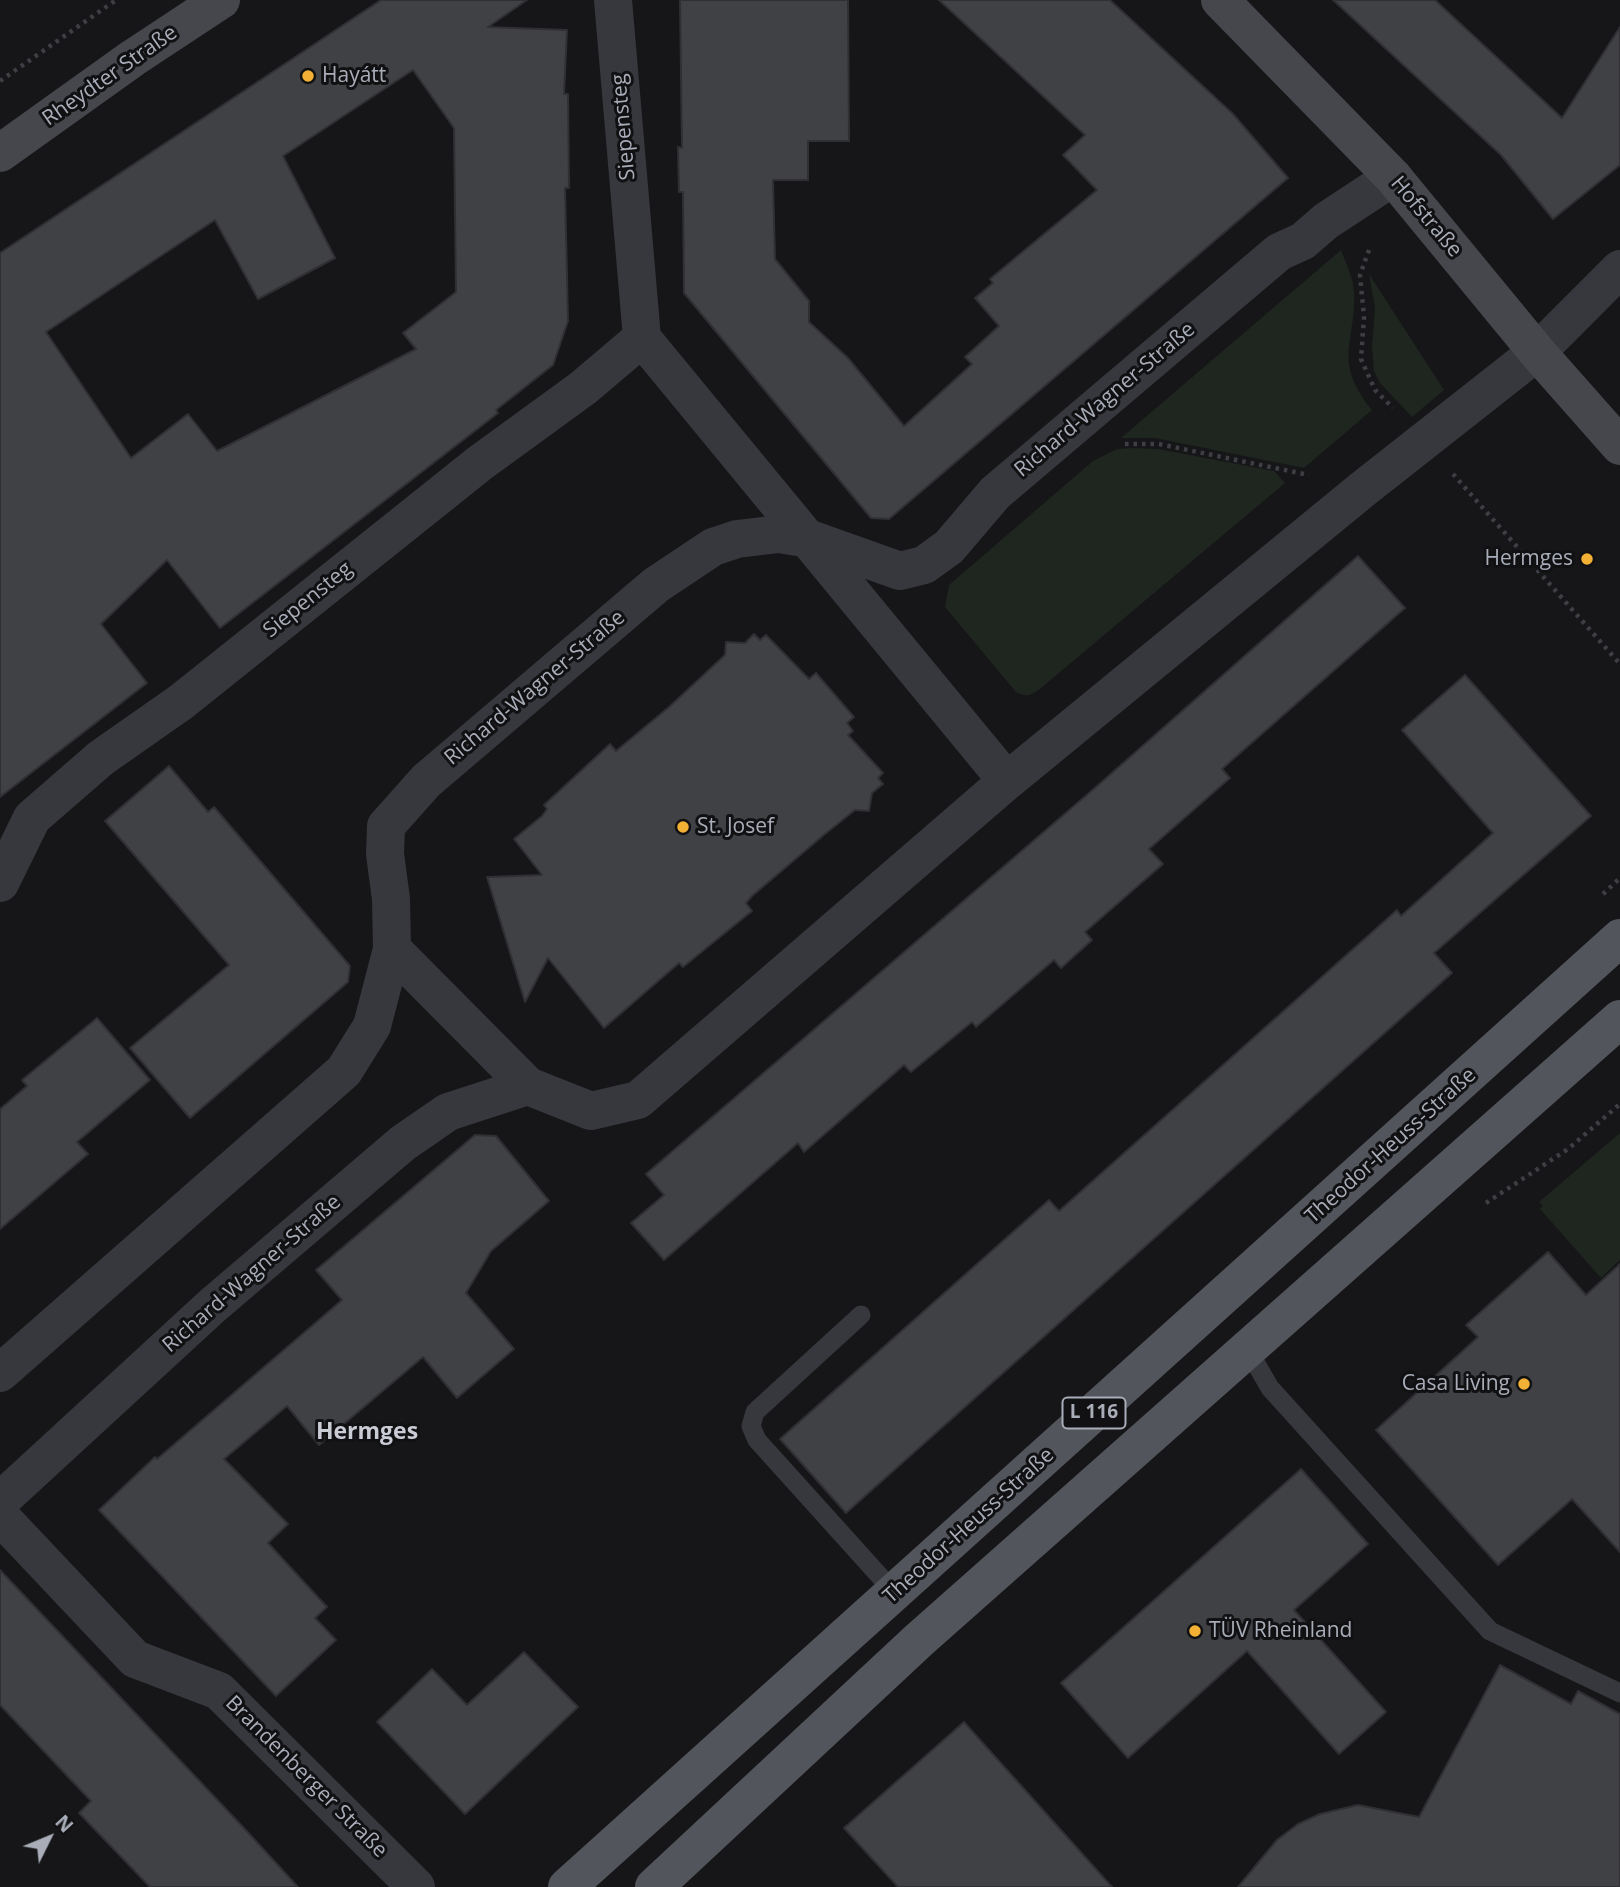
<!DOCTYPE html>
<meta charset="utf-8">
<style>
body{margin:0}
#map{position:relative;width:1620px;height:1887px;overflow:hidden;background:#161618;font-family:"Open Sans",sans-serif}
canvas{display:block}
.north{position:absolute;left:14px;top:1803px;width:70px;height:70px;-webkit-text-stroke:5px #111113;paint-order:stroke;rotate:47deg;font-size:19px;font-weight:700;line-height:28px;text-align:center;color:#a8adb8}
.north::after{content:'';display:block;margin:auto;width:24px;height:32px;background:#a8adb8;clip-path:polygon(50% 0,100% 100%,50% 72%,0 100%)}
</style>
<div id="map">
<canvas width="1620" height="1887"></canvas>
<div class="north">N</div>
</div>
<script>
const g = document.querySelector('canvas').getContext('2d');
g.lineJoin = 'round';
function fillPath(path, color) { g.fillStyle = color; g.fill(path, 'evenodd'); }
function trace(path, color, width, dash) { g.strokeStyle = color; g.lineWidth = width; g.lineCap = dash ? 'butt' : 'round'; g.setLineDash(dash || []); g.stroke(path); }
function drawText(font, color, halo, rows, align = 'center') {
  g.font = font + ' "Open Sans",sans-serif'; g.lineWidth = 6; g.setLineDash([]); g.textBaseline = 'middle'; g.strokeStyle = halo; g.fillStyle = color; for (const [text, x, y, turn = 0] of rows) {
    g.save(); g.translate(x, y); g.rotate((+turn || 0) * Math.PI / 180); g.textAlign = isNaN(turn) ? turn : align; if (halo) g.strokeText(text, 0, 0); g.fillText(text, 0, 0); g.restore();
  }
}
fillPath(new Path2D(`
 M1341 250C1346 264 1353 277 1354 292 1356 344 1332 360 1372 410L1304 468 1155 438H1121Z
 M1369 274 1444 390 1412 417 1380 383 1374 371 1372 346 1375 308Z
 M1133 448 1158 449 1274 471 1285 483 1041 688C1032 695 1027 698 1016 692L945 607 949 585 1093 461 1117 449Z
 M1620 1133V1260L1601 1278 1540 1209 1543 1206 1539 1202Z`), '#1e261f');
const building = new Path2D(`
 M381 0H527L488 27 567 30 564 94H568L569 188H565L568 321 553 365 496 410 498 413 220 628 167 560 101 624 147 683 0 797V253ZM413 70 454 128 456 292 403 333 416 349 217 451 188 414 131 458 46 332 215 220 258 299 335 258 283 156Z
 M680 0H848L849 141H808V180H773L775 259 809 301V322L848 358 904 426 972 364 965 357 999 326 975 298 993 283 990 279 1097 190 1063 155 1085 135 939 0H1110L1233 114 1288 178 889 519 871 518 684 293 683 192H679L678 147 682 148Z
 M1333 0H1435L1562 118 1620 27V165L1553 219 1501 155Z
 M1358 556 1405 608 1222 769 1230 778 1149 849 1163 864 1085 932 1092 940 1061 968 1054 960 976 1027 972 1022 911 1072 904 1065 804 1152 798 1143 664 1260 631 1223 664 1195 646 1174 1096 787Z
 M754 634 760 640 766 635 809 679 816 673 854 717 847 723 853 731 848 735 883 773 878 778 883 784 872 793 869 811 855 810 825 834 752 896 746 903 752 911 683 967 679 963 604 1028 548 958 525 1002 487 877 542 875 514 839 542 816 547 809 544 805 610 744 616 751 669 707 725 655 726 642 745 643Z
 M1465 675 1591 816 1434 953 1452 973 846 1513 780 1439 1049 1200 1059 1211 1397 910 1401 916 1493 833 1402 730Z
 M169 766 208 812 214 807 350 966 348 982 190 1118 130 1048 229 965 105 821Z
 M97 1018 150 1080 77 1142 88 1154 0 1229V1109L27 1086 22 1080Z
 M475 1135 496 1136 549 1201 491 1251 466 1293 514 1349 457 1398 423 1357 319 1445 287 1406 224 1459 288 1524 268 1543 327 1607 315 1618 336 1640 276 1696 99 1510 155 1457 157 1459 342 1300 316 1270Z
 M1548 1252 1586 1295 1620 1264V1552L1572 1499 1498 1565 1376 1430 1478 1337 1466 1325Z
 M1301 1469 1368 1544 1294 1610 1386 1712 1339 1754 1247 1651 1128 1758 1061 1683Z
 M0 1570 243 1827 298 1887H150L79 1813 91 1801 0 1705Z
 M524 1652 578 1707 465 1814 377 1722 432 1669 467 1705Z
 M1500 1665 1571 1704 1578 1691 1620 1714V1887H1238L1277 1840 1298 1824 1320 1814 1358 1805 1419 1817Z
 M964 1722 1112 1887H898L844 1828Z`);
fillPath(building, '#404145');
trace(building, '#303034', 2);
trace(new Path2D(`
 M0 81 116 0
 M1369 250 1360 275 1364 317 1361 359 1375 390 1393 408
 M1125 444H1159L1309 475
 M1453 474 1620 664
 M1603 894 1620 878
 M1486 1203 1568 1149 1620 1104`), '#3d3f44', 4.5, [3.5, 5]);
trace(new Path2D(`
 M861 1315 755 1412 751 1426 757 1440 895 1593
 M1248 1350 1270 1388 1490 1631 1620 1693`), '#37383d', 19);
trace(new Path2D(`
 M613 0 642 338 1007 781
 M0 883 32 818 101 758 181 702 480 463 583 388 642 338
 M392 949 528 1086 591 1111 638 1100 1007 781 1363 489 1537 352 1620 269
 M0 1373 344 1071 372 1026 392 949 391 899 385 854 386 826 426 781 656 585 713 547 737 539 779 534 810 539 900 571 924 565 949 547 995 493 1279 252 1303 241 1326 221 1393 177
 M0 1501 212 1306 403 1143 448 1112 528 1086
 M0 1516 135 1659 219 1691 416 1887`), '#37383d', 38);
trace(new Path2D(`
 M1220 0 1393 177 1537 352 1620 446
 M0 153 133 58 221 0`), '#45474d', 38);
trace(new Path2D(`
 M567 1887 1620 938
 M654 1887 919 1640 1620 1019`), '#53555c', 38);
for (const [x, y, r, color] of [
 [308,76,7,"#f2b134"],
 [1587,559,7,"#f2b134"],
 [683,827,7,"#f2b134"],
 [1524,1384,7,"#f2b134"],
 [1195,1631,7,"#f2b134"]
]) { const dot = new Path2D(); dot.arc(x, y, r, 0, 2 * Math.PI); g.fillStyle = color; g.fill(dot); trace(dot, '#111113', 2.5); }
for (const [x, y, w] of [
 [1094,1413,63]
]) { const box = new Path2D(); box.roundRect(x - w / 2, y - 15.5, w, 31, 5); g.fillStyle = '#111113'; g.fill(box); trace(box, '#a8adb8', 2); }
drawText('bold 19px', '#a8adb8', null, [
 ["L 116",1094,1413]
]);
drawText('21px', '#a8adb8', '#111113', [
 ["Rheydter Straße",110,76,-35],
 ["Siepensteg",624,127,-95],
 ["Hofstraße",1426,217,50],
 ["Richard-Wagner-Straße",1105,400,-40],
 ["Siepensteg",308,600,-39],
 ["Richard-Wagner-Straße",535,688,-40],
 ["Theodor-Heuss-Straße",1391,1146,-42],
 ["Richard-Wagner-Straße",252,1274,-41],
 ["Theodor-Heuss-Straße",969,1526,-42],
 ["Brandenberger Straße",306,1777,45]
]);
drawText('21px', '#a8adb8', '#111113', [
 ["Hayátt",322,76],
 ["Hermges",1573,559,"right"],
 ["St. Josef",697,827],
 ["Casa Living",1510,1384,"right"],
 ["TÜV Rheinland",1209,1631]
], 'left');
drawText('bold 23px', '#c9ccd4', '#111113', [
 ["Hermges",367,1432]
]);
</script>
